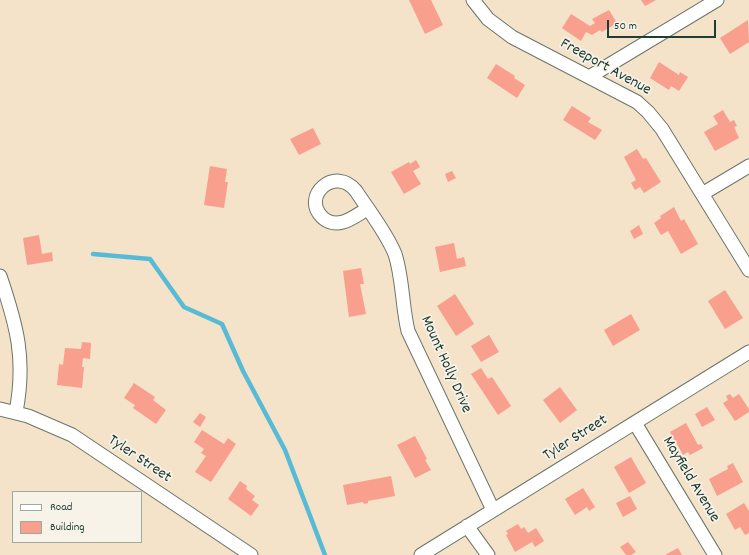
<!DOCTYPE html>
<style>
body{margin:0}
#map{position:relative;width:749px;height:555px;overflow:hidden;background:#f4e2c9;font-family:Dekko,sans-serif}
canvas{display:block}
.legend{position:absolute;left:12px;top:491px;width:130px;height:52px;box-sizing:border-box;background:#f7f3e8;border:1px solid #a1aaa0;margin:0;padding:5px 7px;list-style:none;font-size:12px;color:#1f3d34}
.legend li{display:flex;align-items:center;gap:8px;height:20px}
.legend b{width:20px;border:1px solid #a1aaa0}
.scale{position:absolute;left:607px;top:20px;width:109px;height:18px;box-sizing:border-box;border:2px solid #1f3d34;border-top:0;padding-left:5px;font-size:12px;line-height:14px;white-space:nowrap;color:#1f3d34;-webkit-text-stroke:3px #f7f3e8;paint-order:stroke}
</style>
<div id="map">
<canvas width="749" height="555"></canvas>
<ul class="legend">
<li><b style="height:5px;background:#fff"></b>Road</li>
<li><b style="height:11px;background:#f89f8e"></b>Building</li>
</ul>
<div class="scale">50 m</div>
</div>
<script>
const g = document.querySelector('canvas').getContext('2d');
g.lineJoin = 'round';
function trace(path, color, width, dash) { g.strokeStyle = color; g.lineWidth = width; g.lineCap = dash ? 'butt' : 'round'; g.setLineDash(dash || []); g.stroke(path); }
function fillPath(path, color) { g.fillStyle = color; g.fill(path, 'evenodd'); }
function drawText(font, color, halo, rows, align = 'center') {
  g.font = font + ' Dekko,sans-serif'; g.lineWidth = 3.5; g.setLineDash([]); g.textBaseline = 'middle'; g.strokeStyle = halo; g.fillStyle = color; for (const [text, x, y, turn = 0] of rows) {
    g.save(); g.translate(x, y); g.rotate((+turn || 0) * Math.PI / 180); g.textAlign = isNaN(turn) ? turn : align; if (halo) g.strokeText(text, 0, 0); g.fillText(text, 0, 0); g.restore();
  }
}
trace(new Path2D(`
 M93 254 150 259 184 307 222 324 243 371 285 450 325 555`), '#58bbd6', 4.5);
fillPath(new Path2D(`
 M409 0H431L443 25 425 34Z
 M641 0H656L645 6Z
 M609 10 617 23 602 32 600 30 592 35 586 32 581 41 562 28 571 14 590 26 595 23 592 19Z
 M748 20 749 42 730 54 720 38Z
 M659 62 679 75 680 72 688 77 679 91 671 86 669 90 650 78Z
 M496 64 515 76 514 78 525 85 517 98 487 78Z
 M572 106 591 118 588 122 602 130 595 140 563 120Z
 M723 110 730 122 734 120 737 126 734 127 739 138 715 151 704 132 718 124 713 116Z
 M313 128 321 144 299 155 290 139Z
 M637 149 643 159 646 158 661 182 644 193 640 187 635 190 631 183 636 180 624 157Z
 M416 160 420 167 413 171 421 184 404 194 391 172 409 162 410 164Z
 M210 166 227 169 225 182H228L224 208 204 205Z
 M452 171 456 178 448 182 445 174Z
 M674 207 681 221 684 219 698 244 681 254 668 231 661 235 654 223 661 218 660 216Z
 M639 225 643 234 634 239 630 231Z
 M39 235 42 254 52 252 53 261 27 265 23 238Z
 M454 243 457 259 464 257 466 266 440 272 435 247Z
 M361 268 364 284H360L366 314 349 317 343 271Z
 M725 290 743 318 725 329 708 301Z
 M455 294 474 324 456 336 437 306Z
 M631 314 640 330 613 346 604 330Z
 M489 335 499 352 481 362 471 346Z
 M82 342 91 343 90 359 83 358 82 367H84L82 388 57 385 59 364 63 365 65 348 81 349Z
 M481 368 488 379 492 377 511 406 498 415 471 374Z
 M134 383 155 397 153 400 166 410 156 424 133 408 135 405 124 398Z
 M560 387 577 410 560 423 543 400Z
 M730 394 733 398 739 394 749 409V412L735 421 723 403 728 400 726 396Z
 M707 407 715 420 702 427 695 414Z
 M200 413 206 417 200 427 193 422Z
 M686 423 698 445 701 444 703 448 690 455 688 452 683 455 670 432Z
 M202 430 224 444 228 438 236 444 211 482 195 472 206 456 201 453 204 449 194 442Z
 M415 436 427 459 425 460 431 470 415 478 397 445Z
 M631 457 646 483 629 493 614 467Z
 M733 463 743 482 717 496 709 479 728 469 727 466Z
 M391 476 395 496 368 501V503L364 504 363 502 347 505 343 485Z
 M240 481 247 486 246 489 255 496 252 500 259 505 251 516 228 499Z
 M583 488 595 507 589 511 587 507 575 515 565 499Z
 M630 496 637 509 623 517 616 503Z
 M744 503 749 511V533L745 535 740 527 735 530 726 514Z
 M518 524 521 529 524 527 528 533 536 528 544 541 535 547 532 542 515 552 506 535 508 534 506 531Z
 M628 542 636 552 631 555H626L620 547Z
 M678 548 682 555H665Z`), '#f89f8e');
const street = new Path2D(`
 M473 0 488 19 512 37 637 102 648 112 662 129 749 270
 M589 77 717 0
 M702 194 749 166
 M367 209C360 213 351 220 343 222 336 224 328 223 322 217 301 196 335 165 356 191 369 211 386 232 395 254 403 279 402 306 408 331L493 510
 M0 276C17 326 26 359 16 412
 M0 409 28 416 72 435 251 555
 M635 423 715 555
 M467 526 488 555
 M421 555 749 352`);
trace(street, '#6a7768', 15);
trace(street, '#fff', 13);
drawText('16px', '#1f3d34', '#f7f3e8', [
 ["Freeport Avenue",605,68,29],
 ["Mount Holly Drive",445,365,66],
 ["Tyler Street",576,439,-32],
 ["Tyler Street",139,460,34],
 ["Mayfield Avenue",690,480,59]
]);
</script>
